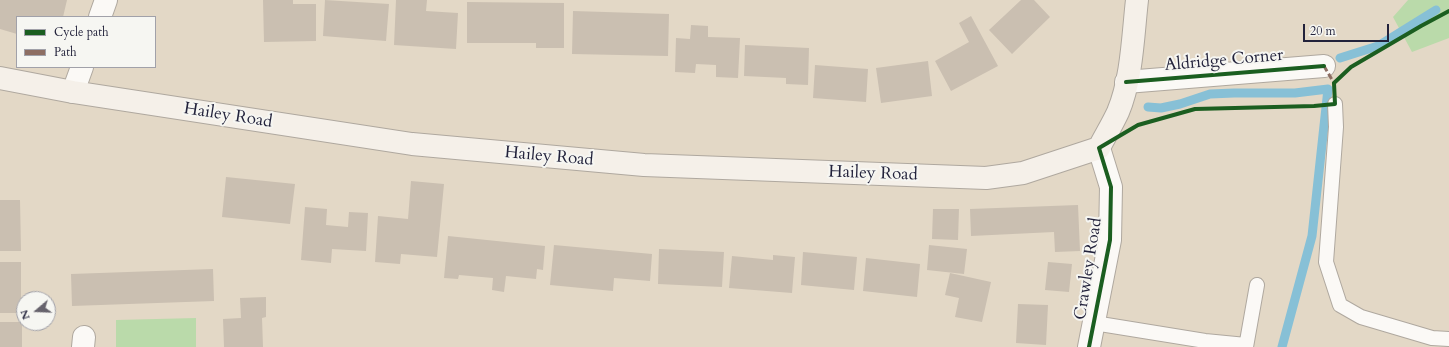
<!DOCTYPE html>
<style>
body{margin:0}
#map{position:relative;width:1449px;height:347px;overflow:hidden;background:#e3d8c6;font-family:Cardo,serif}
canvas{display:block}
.legend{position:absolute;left:16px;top:16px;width:140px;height:52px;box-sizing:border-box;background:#f6f6f2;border:1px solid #a1a1a9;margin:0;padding:5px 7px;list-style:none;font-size:12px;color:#22223b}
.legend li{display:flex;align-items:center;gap:8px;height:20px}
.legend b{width:20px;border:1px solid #a1a1a9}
.north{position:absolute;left:16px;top:291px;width:40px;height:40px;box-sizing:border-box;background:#f6f6f2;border:1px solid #a1a1a9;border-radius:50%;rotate:251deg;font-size:11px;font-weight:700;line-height:16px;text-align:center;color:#22223b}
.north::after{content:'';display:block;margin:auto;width:14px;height:18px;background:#66626c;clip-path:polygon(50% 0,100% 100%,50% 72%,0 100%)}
.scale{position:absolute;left:1303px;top:24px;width:86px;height:18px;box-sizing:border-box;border:2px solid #22223b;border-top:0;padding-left:5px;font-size:12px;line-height:14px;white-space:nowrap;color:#22223b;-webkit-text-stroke:3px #f6f6f2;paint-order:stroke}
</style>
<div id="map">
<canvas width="1449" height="347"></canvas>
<ul class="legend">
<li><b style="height:5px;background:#1b5e20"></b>Cycle path</li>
<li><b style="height:5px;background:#8d6e63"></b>Path</li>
</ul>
<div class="north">N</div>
<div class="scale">20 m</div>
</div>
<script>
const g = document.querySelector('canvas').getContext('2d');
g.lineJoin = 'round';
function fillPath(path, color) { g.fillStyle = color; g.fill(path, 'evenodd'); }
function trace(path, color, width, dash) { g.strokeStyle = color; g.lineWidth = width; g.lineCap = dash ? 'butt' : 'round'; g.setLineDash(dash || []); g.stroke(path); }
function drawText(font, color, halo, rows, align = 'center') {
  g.font = font + ' Cardo,serif'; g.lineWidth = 4; g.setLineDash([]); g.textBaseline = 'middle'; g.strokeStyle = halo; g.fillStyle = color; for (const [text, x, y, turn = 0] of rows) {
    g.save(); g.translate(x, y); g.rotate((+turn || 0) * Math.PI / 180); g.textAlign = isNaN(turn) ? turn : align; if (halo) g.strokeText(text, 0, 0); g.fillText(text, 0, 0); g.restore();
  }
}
fillPath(new Path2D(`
 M1408 0H1449V38L1412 52 1393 17Z
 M196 318V347H116V320Z`), '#badaaa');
trace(new Path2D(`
 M1340 58 1378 46 1436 10
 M1148 107 1161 108 1180 104 1210 94 1234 93H1295L1328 89 1312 236 1282 347`), '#87c0d6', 9);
fillPath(new Path2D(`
 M0 0H67L63 17H17V34L0 29Z
 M263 0H293V4H316V41L264 42Z
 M325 0 389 4 386 41 323 36Z
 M396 0H427L426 11 458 13 456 49 394 45Z
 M1021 0H1034L1050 17 1012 54 989 30Z
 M467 2 564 3V48H536V43H467Z
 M573 11 669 14 668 56 572 54Z
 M971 16 998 66 951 91 935 61 969 42 959 23Z
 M691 25 708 26V37L740 38 738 78 716 77V65L696 64 695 73 675 72 676 38 690 39Z
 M745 45 809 48 808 85 786 84V78L744 76Z
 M928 61 932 96 881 103 876 68Z
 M815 65 868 69 866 102 813 98Z
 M226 177 295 184 290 224 222 217Z
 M411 181 444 184 437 257 401 254 400 264 375 262 378 216 408 219Z
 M0 200H20L21 251H0Z
 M1078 205 1080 251 1055 252 1054 232 971 236 970 209Z
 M305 207 327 209 326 225 348 227 349 212 368 213 366 251 332 249 331 263 301 260Z
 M933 209H959L958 240 932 239Z
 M448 236 545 246 543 270 537 269 536 279 506 276 504 292 492 290 493 278 459 275 458 279 444 278Z
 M554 245 652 254 650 281 614 278 613 291 550 285Z
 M929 245 967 249 964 274 927 270Z
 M659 249 724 252 722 287 658 284Z
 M803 252 857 257 854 290 801 285Z
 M773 255 795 257 792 293 729 288 732 256 773 260Z
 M866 258 920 264 917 297 863 291Z
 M0 262H21V313H0Z
 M1048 262 1072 264 1069 292 1045 290Z
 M213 269 214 301 72 306 71 274Z
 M950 273 991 282 982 322 955 317 959 298 945 295Z
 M266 297V317L262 318 263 347H224L223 319 241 318 240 298Z
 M1018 304 1048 305 1046 345 1016 343Z
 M0 322H22V347H0Z`), '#cabfb1');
const service = new Path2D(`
 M1335 104 1336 127 1326 262 1340 305 1361 317 1432 338 1449 339
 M1094 323 1205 341 1246 345
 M1246 347 1257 285`);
const minor = new Path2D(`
 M100 17 106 0
 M1126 82 1324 66
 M73 92 82 67
 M83 347 84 337`);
const tertiary = new Path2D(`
 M1089 347 1110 240 1111 187 1099 148`);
const secondary = new Path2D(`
 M0 78 73 92 412 144 644 165 986 178 1023 173 1099 148C1105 136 1112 125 1118 112 1132 79 1133 35 1137 0`);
trace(service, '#afa89f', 16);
trace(minor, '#afa89f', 24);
trace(tertiary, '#afa89f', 24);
trace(secondary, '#afa89f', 24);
trace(service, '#fbf9f6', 14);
trace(minor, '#fbf9f6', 22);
trace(tertiary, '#fbf9f6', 22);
trace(secondary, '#f5f0e9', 22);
trace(new Path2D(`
 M1324 66 1334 83`), '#8d6e63', 3, [6, 3]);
trace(new Path2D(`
 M1126 82 1324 66
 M1089 347 1110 240 1111 187 1099 148 1138 125 1195 109 1314 106 1335 104 1334 83 1351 67 1421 26 1449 11`), '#1b5e20', 4);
drawText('17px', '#22223b', '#f6f6f2', [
 ["Aldridge Corner",1224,61,-5],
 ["Hailey Road",228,116,9],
 ["Hailey Road",549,157,5],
 ["Hailey Road",873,174,2],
 ["Crawley Road",1089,269,-81]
]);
</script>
